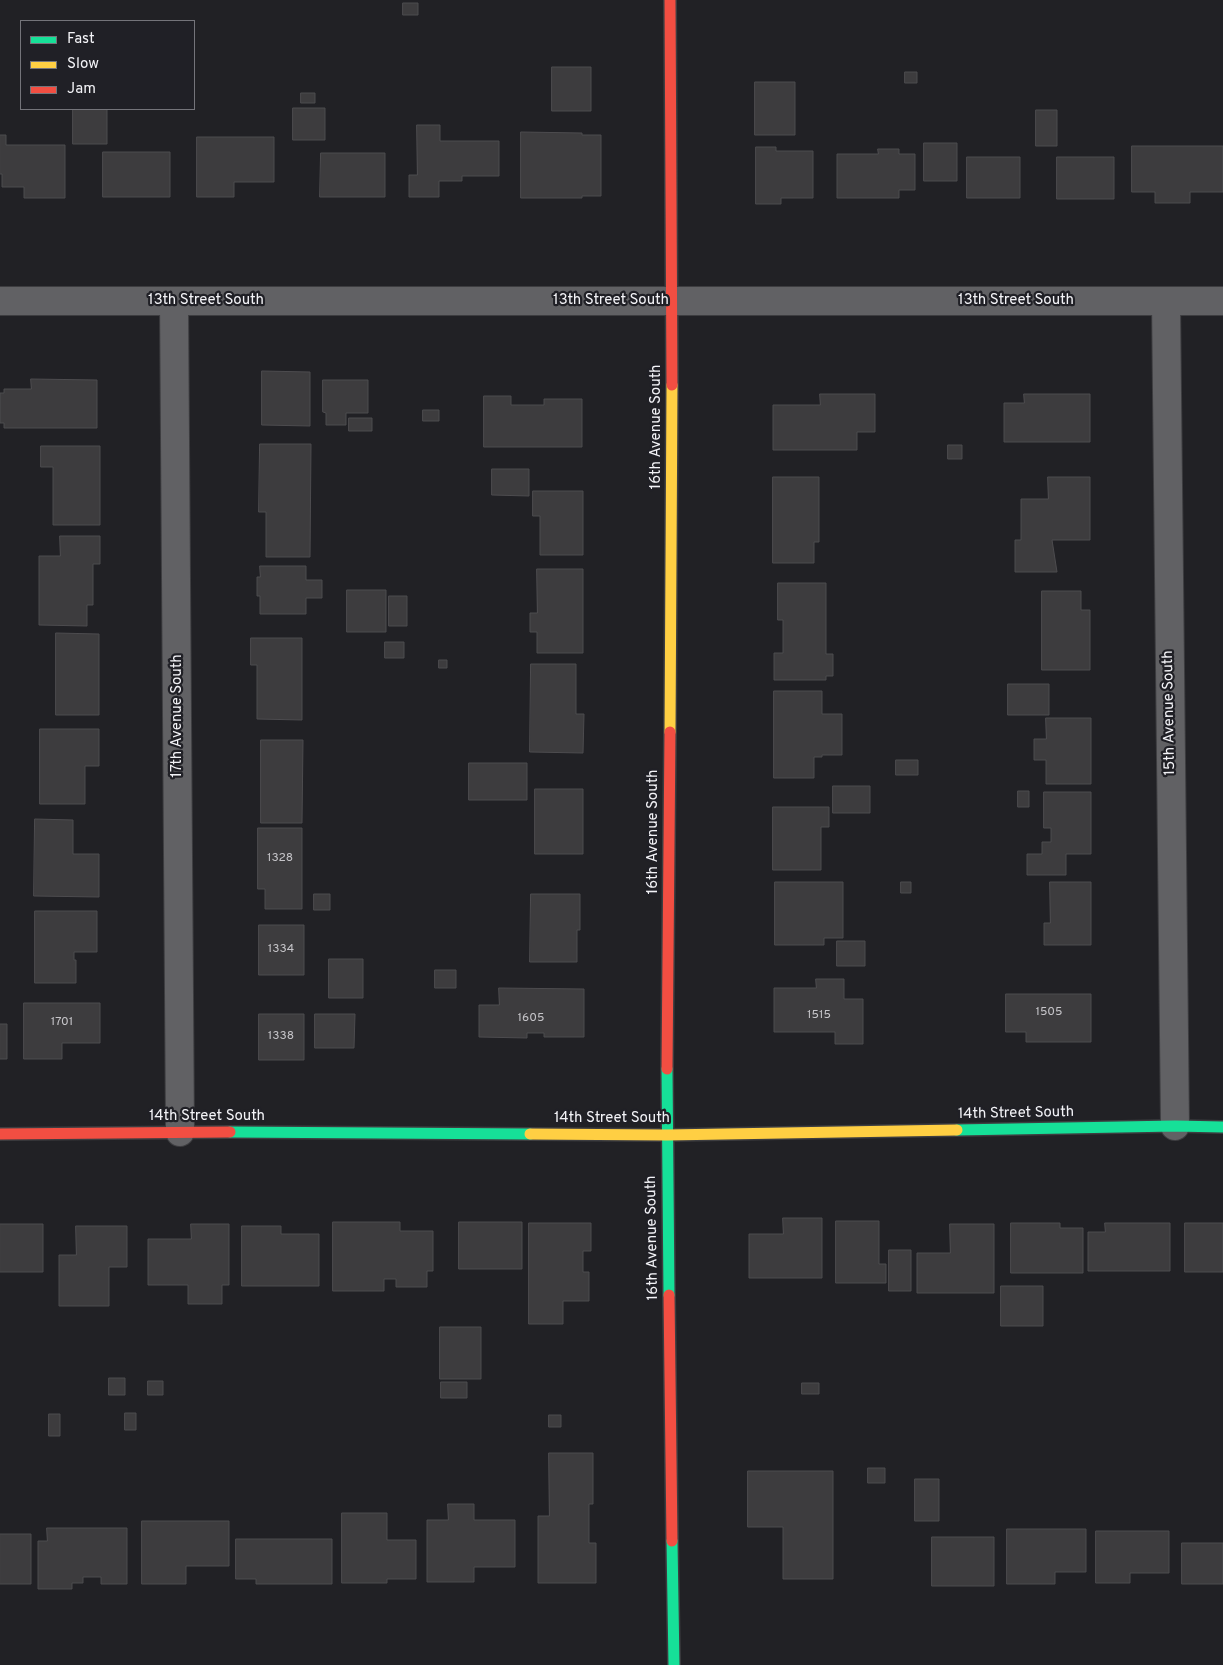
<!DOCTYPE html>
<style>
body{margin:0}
#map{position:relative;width:1223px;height:1665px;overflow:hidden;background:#212125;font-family:Overpass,sans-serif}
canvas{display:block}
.legend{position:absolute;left:20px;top:20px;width:175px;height:90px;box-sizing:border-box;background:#202026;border:1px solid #74747a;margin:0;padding:6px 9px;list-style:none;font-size:15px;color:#f3f3f7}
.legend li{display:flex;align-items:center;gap:10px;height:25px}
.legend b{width:25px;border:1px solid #74747a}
</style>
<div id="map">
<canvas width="1223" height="1665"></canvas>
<ul class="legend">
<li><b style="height:6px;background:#16e098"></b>Fast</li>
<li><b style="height:6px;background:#ffcf43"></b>Slow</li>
<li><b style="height:6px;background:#f24e42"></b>Jam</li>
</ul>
</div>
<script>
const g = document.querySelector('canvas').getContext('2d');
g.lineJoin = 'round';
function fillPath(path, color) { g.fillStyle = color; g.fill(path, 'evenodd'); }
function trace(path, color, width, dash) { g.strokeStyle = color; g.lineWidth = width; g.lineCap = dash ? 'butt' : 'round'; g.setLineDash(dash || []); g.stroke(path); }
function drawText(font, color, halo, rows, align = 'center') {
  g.font = font + ' Overpass,sans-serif'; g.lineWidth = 4.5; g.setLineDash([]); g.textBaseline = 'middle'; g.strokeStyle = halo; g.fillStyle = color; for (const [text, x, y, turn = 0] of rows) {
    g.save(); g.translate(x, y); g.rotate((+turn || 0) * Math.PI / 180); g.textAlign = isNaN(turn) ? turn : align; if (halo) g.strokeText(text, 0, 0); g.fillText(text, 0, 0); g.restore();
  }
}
const building = new Path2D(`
 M403 3H418V15H403Z
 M552 67H591V111H552Z
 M905 72H917V83H905Z
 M755 82H795V135H755Z
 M301 93H315V103H301Z
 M293 108H325V140H293Z
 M73 109H107V144H73Z
 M1036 110H1057V146H1036Z
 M417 125H440V141H499V176H462V181H439V197H409V175H417Z
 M521 132 582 133V135H601V196H582V198H521Z
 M0 135H6V145H65V198H24V187H2V174H0Z
 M197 137H274V182H234V197H197Z
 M924 143H957V181H924Z
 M1132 146H1223V192H1190V203H1155V192H1132Z
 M756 147H776V151H813V198H781V204H756Z
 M878 149H899V154H915V190H899V198H837V154H878Z
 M103 152H170V197H103Z
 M321 153H385V197H320Z
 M967 157H1020V198H967Z
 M1057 157H1114V199H1057Z
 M262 371 310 372V426L262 425Z
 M31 379 97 380V428H4V423H0V393H4V389H31Z
 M323 380H368V413H346V425H326V413L323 412Z
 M820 394H875V432H857V450H773V405H820Z
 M1024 394H1090V442H1004V403H1024Z
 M484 396H511V405H544V399H582V447H484Z
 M423 410H439V421H423Z
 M349 418H372V431H349Z
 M260 444H311L310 557H266V512H259Z
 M948 445H962V459H948Z
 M41 446H100V525H53V467H41Z
 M492 469H529V496L492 495Z
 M773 477H819V542H814V563H773Z
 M1048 477H1090V540H1052L1057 572H1015V540H1021V499H1048Z
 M533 491H583V555H540V516H533Z
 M60 536H100V564H93V605H87V626L39 625V556H60Z
 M260 566H306V580H322V598H306V614H260V596H257V577H260Z
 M537 569H583V653H537V632H530V613H537Z
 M778 583H826V654H833V676H826V680H774V653H783V620H778Z
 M347 590H386V632H347Z
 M1042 591H1081V610H1090V670H1042Z
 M389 596H407V626H389Z
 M56 633 99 634V715H56Z
 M251 638H302V720L257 719V665H251Z
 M385 642H404V658H385Z
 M439 660H447V668H439Z
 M531 664H576V714H584L583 753 530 752Z
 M1008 684H1049V715H1008Z
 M774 691H822V714H842V755H822V757H814V778H774Z
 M1046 718H1091V784H1046V760H1034V739H1046Z
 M40 729H99V766H85V804H40Z
 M261 740H303L302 823H261Z
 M896 760H918V775H896Z
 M469 763H527V800H469Z
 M833 786H870V813H833Z
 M535 789H583V854H535Z
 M1018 791H1029V807H1018Z
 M1044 792H1091V854H1066V875H1027V854H1042V842H1051V828H1044Z
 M773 807H829V827H821V870H773Z
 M35 819 73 820V854H99V897L34 896Z
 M258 828H302V909H265V889H258Z
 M775 882H843V938H824V945H775Z
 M901 882H911V893H901Z
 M1050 882H1091V945H1044V923H1050Z
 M314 894H330V910H314Z
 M531 894H580V930H577V962H530Z
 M35 911H97V952H74V960H76V983H35Z
 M259 925H304V975H259Z
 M837 941H865V966H837Z
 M329 959H363V998H329Z
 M435 970H456V988H435Z
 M816 979H844V999H863V1044H835V1032H774V988H816Z
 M499 988 584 989V1037H544V1033H527V1038L479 1037V1005H499Z
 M1006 994H1091V1042H1026V1032H1006Z
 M24 1003H100V1043H62V1059H24Z
 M259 1014H304V1060H259Z
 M315 1014H355L354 1048H315Z
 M0 1024H7V1059H0Z
 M783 1218H822V1278H749V1234H783Z
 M836 1221H879V1264H886V1283H836Z
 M333 1222H400V1231H433V1271H427V1287H396V1279H384V1291H333Z
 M459 1222H522V1269H459Z
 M529 1223H591V1251H583V1272H589V1301H563V1324H529Z
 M1011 1223H1060V1228H1083V1273H1011Z
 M1105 1223H1170V1271H1088V1232H1105Z
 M1185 1223H1223V1272H1185Z
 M0 1224H43V1272H0Z
 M191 1224H229V1285H222V1304H188V1285H148V1239H191Z
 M950 1224H994V1293H917V1253H950Z
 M76 1226H127V1267H109V1306H59V1255H76Z
 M242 1226H281V1234H319V1286H242Z
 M889 1250H911V1291H889Z
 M1001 1286H1043V1326H1001Z
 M440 1327H481V1379H440Z
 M109 1378H125V1395H109Z
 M148 1381H163V1395H148Z
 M441 1382H467V1398H441Z
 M802 1383H819V1394H802Z
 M125 1413H136V1430H125Z
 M49 1414H60V1436H49Z
 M549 1415H561V1427H549Z
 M549 1453H593V1504H589V1543H596V1583H538V1516H549Z
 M868 1468H885V1483H868Z
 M748 1471H833V1579H783V1527H748Z
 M915 1479H939V1521H915Z
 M448 1504H474V1520H515V1567H474V1582H427V1520H448Z
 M342 1513H387V1540H416V1579H387V1583H342Z
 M142 1521H229V1566H186V1584H142Z
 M47 1528H127V1584H101V1577H83V1583H72V1589H38V1541H47Z
 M1007 1529H1086V1572H1055V1584H1007Z
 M1096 1531H1169V1573H1130V1583H1096Z
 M0 1534H31V1584H0Z
 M932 1537H994V1586H932Z
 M236 1539H332V1584H256V1579H236Z
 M1182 1543H1223V1584H1182Z`);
fillPath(building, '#3d3c3e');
trace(building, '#4d4c4f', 1);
const street = new Path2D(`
 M0 301H1223
 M174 301 180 1132
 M1166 301 1175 1126`);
const fast = new Path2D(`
 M667 1069 669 1295
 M957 1130 1175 1126 1223 1127
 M230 1132 530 1134
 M672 1541 674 1665`);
const slow = new Path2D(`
 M670 732 672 385
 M530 1134 667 1135 957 1130`);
const jam = new Path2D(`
 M670 0 672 385
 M667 1069 670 732
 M0 1134 230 1132
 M669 1295 672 1541`);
trace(street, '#3d3d40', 30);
trace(fast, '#3d3d40', 14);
trace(slow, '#3d3d40', 14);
trace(jam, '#3d3d40', 14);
trace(street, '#616164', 28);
trace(fast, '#16e098', 11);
trace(slow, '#ffcf43', 11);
trace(jam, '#f24e42', 11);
drawText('12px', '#c6c5c9', null, [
 ["1328",280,859],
 ["1334",281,950],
 ["1505",1049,1013],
 ["1515",819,1016],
 ["1605",531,1019],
 ["1701",62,1023],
 ["1338",281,1037]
]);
drawText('15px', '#f3f3f7', '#202026', [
 ["13th Street South",206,301],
 ["13th Street South",611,301],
 ["13th Street South",1016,301],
 ["16th Avenue South",657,427,-90],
 ["15th Avenue South",1170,713,-91],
 ["17th Avenue South",178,716,-90],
 ["16th Avenue South",654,832,-90],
 ["14th Street South",1016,1114,-1],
 ["14th Street South",207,1117],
 ["14th Street South",612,1119],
 ["16th Avenue South",653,1238,-91]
]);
</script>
